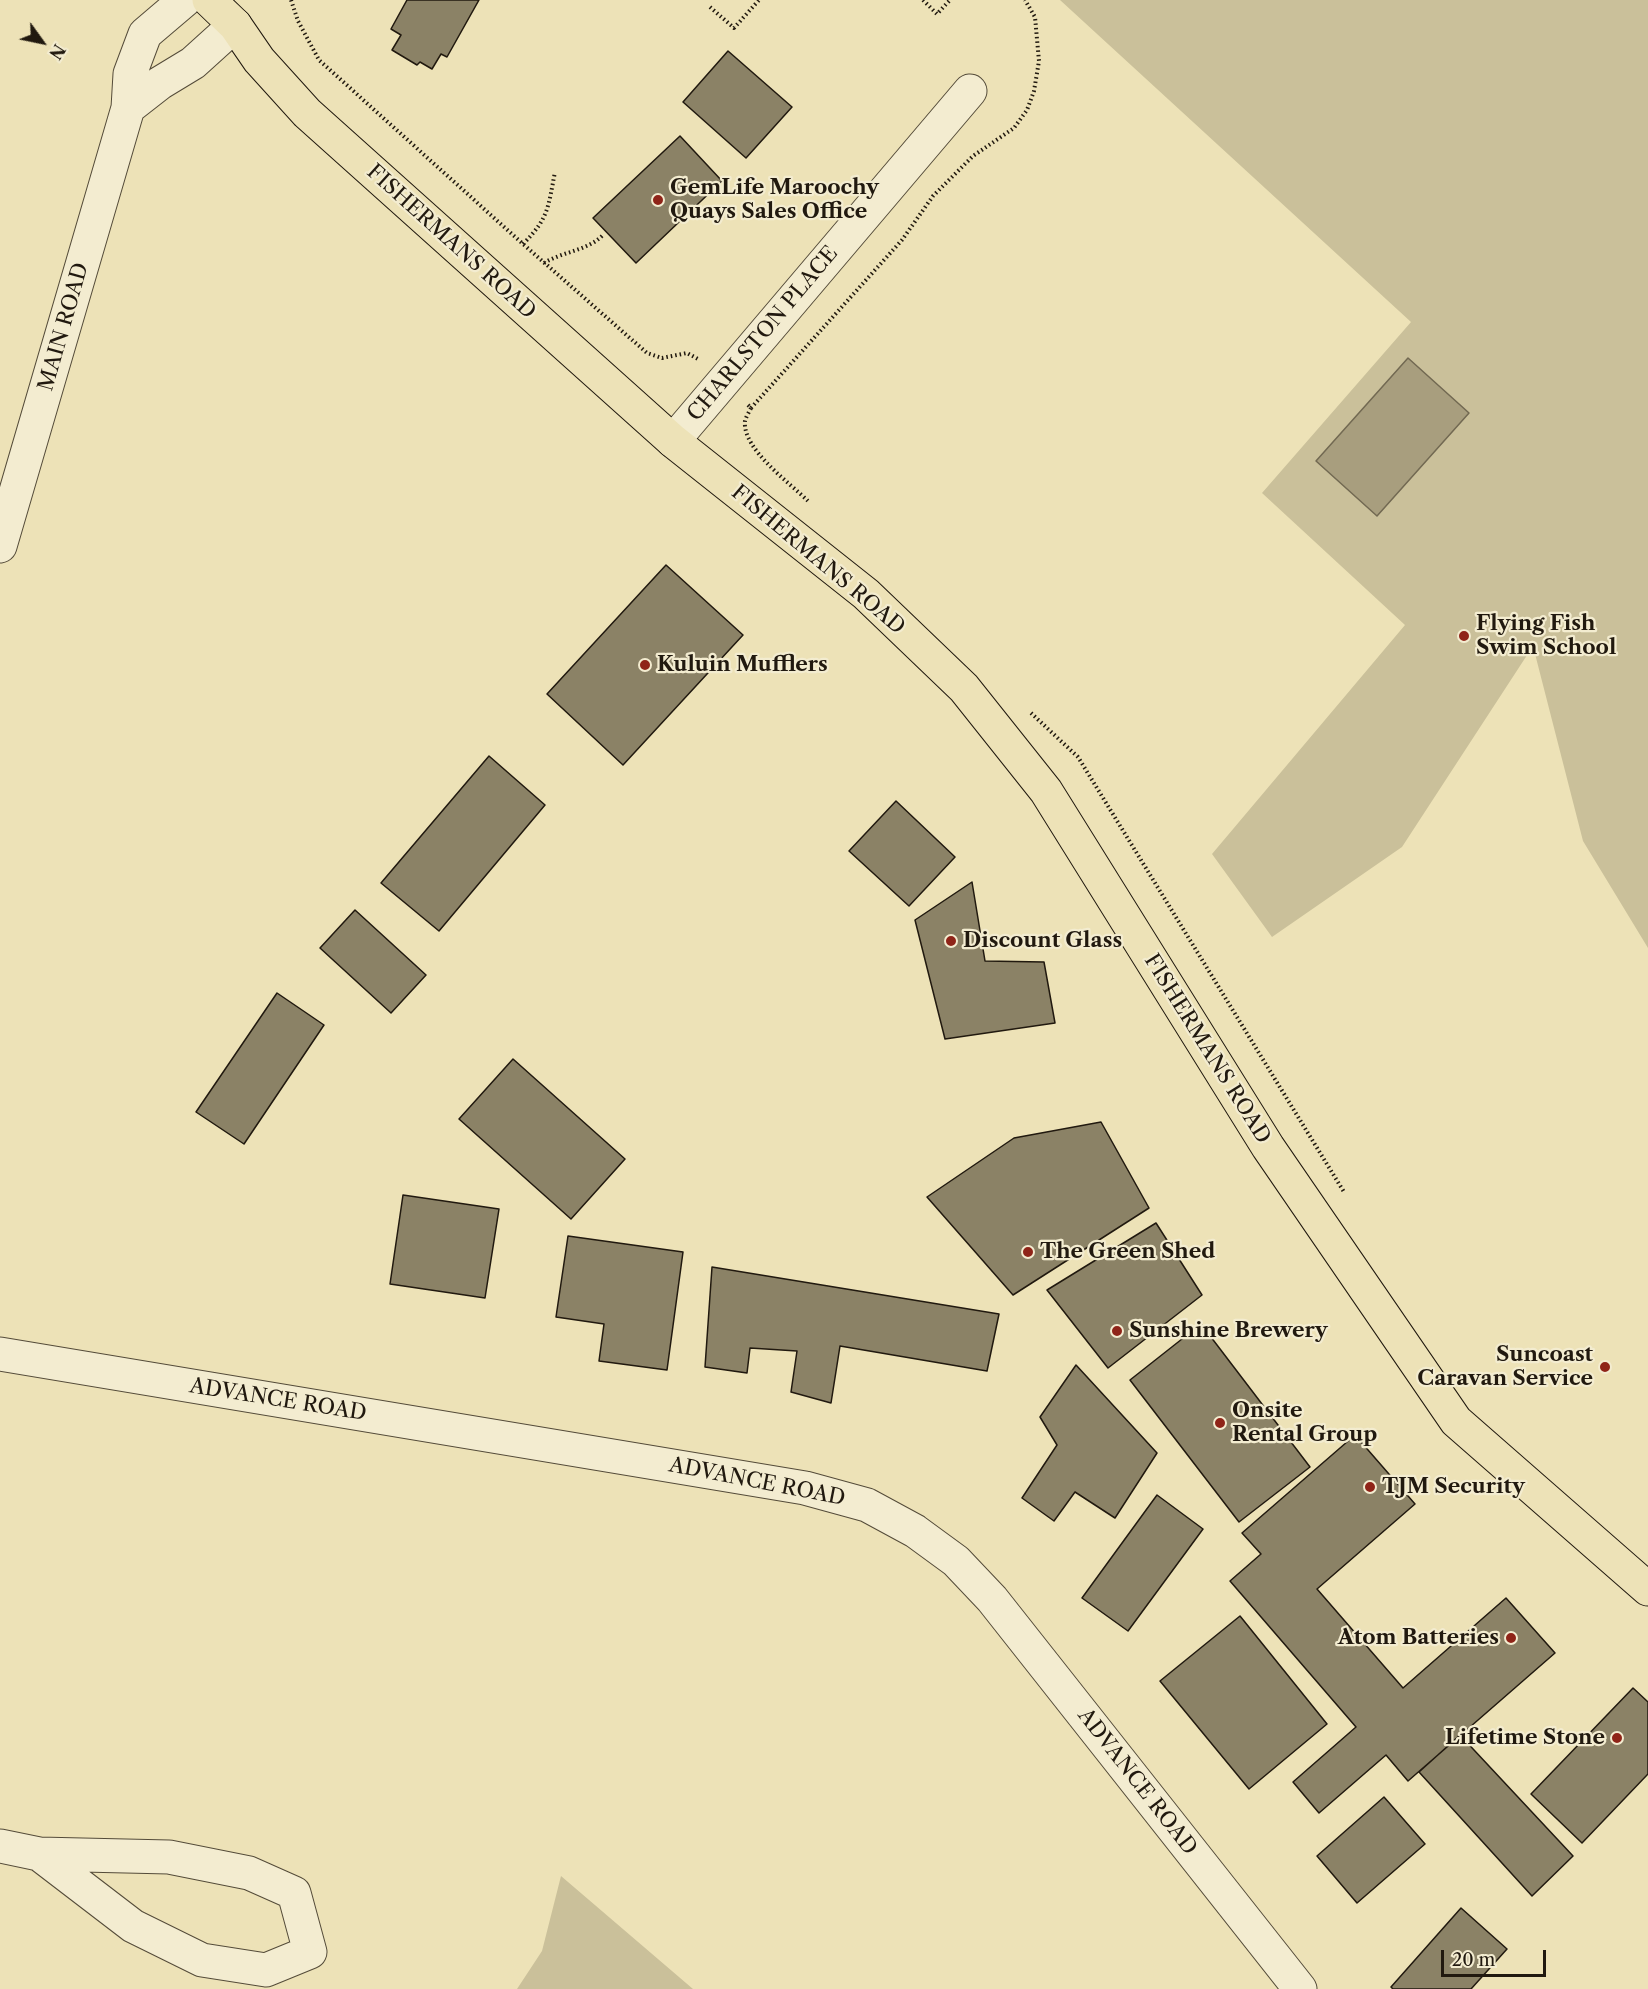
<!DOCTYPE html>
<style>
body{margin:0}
#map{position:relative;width:1648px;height:1989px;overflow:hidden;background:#ede2b7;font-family:"Libre Caslon Text",serif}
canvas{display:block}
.north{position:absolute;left:12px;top:12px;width:60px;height:60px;-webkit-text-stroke:4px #f3ecd0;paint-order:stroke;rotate:123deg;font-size:16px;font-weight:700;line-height:24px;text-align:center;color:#21190f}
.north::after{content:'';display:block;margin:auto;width:21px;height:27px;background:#21190f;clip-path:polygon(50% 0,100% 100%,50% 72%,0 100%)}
.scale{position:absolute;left:1441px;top:1950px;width:105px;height:27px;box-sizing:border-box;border:3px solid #21190f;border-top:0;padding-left:8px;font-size:18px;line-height:21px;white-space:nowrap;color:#21190f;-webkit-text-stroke:4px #f3ecd0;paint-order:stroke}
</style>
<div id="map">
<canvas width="1648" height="1989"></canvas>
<div class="north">N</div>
<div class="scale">20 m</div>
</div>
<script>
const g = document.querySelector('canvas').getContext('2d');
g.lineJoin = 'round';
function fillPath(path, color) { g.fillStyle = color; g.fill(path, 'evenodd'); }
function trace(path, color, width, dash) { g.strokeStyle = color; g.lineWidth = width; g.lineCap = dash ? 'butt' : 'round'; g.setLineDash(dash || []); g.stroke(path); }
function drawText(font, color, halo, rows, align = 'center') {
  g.font = font + ' "Libre Caslon Text",serif'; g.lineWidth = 4.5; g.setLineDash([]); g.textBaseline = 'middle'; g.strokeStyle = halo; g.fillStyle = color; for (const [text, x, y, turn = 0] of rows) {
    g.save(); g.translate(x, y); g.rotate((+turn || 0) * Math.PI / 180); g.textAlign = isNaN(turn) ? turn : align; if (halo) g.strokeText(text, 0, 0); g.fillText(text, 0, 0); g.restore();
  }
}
fillPath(new Path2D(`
 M1060 0H1648V948L1583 841 1533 646 1402 847 1272 937 1212 854 1405 625 1262 493 1411 322Z
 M561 1876 693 1989H517L542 1951Z`), '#cac09a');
const water = new Path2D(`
 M1408 358 1469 413 1377 516 1316 461Z`);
fillPath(water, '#a89e7e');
trace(water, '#726952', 1.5);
const building = new Path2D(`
 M407 0H479L447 57 441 54 432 69 420 62 417 65 392 50 401 35 391 29Z
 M728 51 792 107 746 158 683 102Z
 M680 136 722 181 636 263 593 218Z
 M666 565 743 635 623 765 547 694Z
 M489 756 545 805 439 931 381 883Z
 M896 801 955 857 909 906 849 851Z
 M972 882 985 961 1044 962 1055 1023 945 1039 915 920Z
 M355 910 426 975 391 1013 320 948Z
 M277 993 324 1025 244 1144 196 1112Z
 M513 1059 625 1159 571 1219 459 1119Z
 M1101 1122 1149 1208 1013 1295 927 1197 1014 1138Z
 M403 1195 499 1209 485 1298 390 1284Z
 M1156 1223 1202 1295 1108 1368 1047 1290Z
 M568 1236 683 1252 667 1370 599 1361 604 1324 556 1317Z
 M712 1267 999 1314 987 1371 840 1346 831 1403 791 1392 797 1351 750 1348 747 1373 705 1367Z
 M1201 1324 1310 1467 1239 1522 1130 1380Z
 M1076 1365 1157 1453 1115 1518 1075 1492 1054 1521 1022 1498 1057 1445 1040 1417Z
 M1355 1435 1415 1504 1317 1589 1403 1688 1506 1598 1555 1653 1408 1781 1386 1755 1319 1813 1293 1782 1356 1727 1230 1581 1261 1554 1242 1533Z
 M1157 1495 1203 1529 1128 1631 1082 1598Z
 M1240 1616 1327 1724 1249 1789 1160 1681Z
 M1633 1688 1648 1702V1774L1582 1843 1531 1794Z
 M1460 1735 1573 1856 1532 1896 1419 1772Z
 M1384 1797 1425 1844 1357 1903 1317 1856Z
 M1461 1908 1507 1949 1471 1989H1393L1391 1987Z`);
fillPath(building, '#8b8266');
trace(building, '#21190f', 1.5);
const minor = new Path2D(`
 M128 108 160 83 193 63 235 25
 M673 441 970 91
 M0 546 128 108 130 74 145 34 185 0
 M0 1354 805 1488 867 1505 915 1531 956 1561 992 1599 1300 1989
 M0 1846 39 1854 169 1857 249 1873 294 1893 310 1952 266 1970 202 1960 133 1926 39 1854`);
const major = new Path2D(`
 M209 0 235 25 259 60 307 113 673 441 866 594 964 688 1046 791 1268 1147 1456 1421 1648 1589`);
trace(minor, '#544b39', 35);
trace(major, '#21190f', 35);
trace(new Path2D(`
 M291 0 298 21 319 60 523 244 647 353 662 358 687 353 698 359
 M923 0 937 14 950 0
 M710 7 734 28 759 0
 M523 244C549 218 548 207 555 172
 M544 263C564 251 587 251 603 235
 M748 405 751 408C749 412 746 417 745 421 742 449 790 483 808 501
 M751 408 902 240 933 196 973 156 1014 128 1027 110 1034 91 1039 61 1035 17 1025 0
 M1031 713 1078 757 1344 1192`), '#21190f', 4, [1.5, 3]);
trace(minor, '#f3ecd0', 33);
trace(major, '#ede2b7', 33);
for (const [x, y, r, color] of [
 [658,200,6,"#8f2418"],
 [1464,636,6,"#8f2418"],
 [645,665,6,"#8f2418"],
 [951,941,6,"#8f2418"],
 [1028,1252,6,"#8f2418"],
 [1117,1331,6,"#8f2418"],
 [1605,1367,6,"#8f2418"],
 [1220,1423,6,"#8f2418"],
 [1370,1487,6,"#8f2418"],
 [1511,1638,6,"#8f2418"],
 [1617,1738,6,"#8f2418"]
]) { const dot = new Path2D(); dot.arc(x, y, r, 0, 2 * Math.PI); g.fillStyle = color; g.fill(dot); trace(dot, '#f3ecd0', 2); }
drawText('bold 21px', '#21190f', '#f3ecd0', [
 ["GemLife Maroochy",670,188],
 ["Quays Sales Office",670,212],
 ["Flying Fish",1476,624],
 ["Swim School",1476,648],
 ["Kuluin Mufflers",657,665],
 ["Discount Glass",963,941],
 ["The Green Shed",1040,1252],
 ["Sunshine Brewery",1129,1331],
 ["Suncoast",1593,1355,"right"],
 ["Caravan Service",1593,1379,"right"],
 ["Onsite",1232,1411],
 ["Rental Group",1232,1435],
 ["TJM Security",1382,1487],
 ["Atom Batteries",1499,1638,"right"],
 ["Lifetime Stone",1605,1738,"right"]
], 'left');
drawText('21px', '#21190f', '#f3ecd0', [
 ["FISHERMANS ROAD",451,242,42],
 ["MAIN ROAD",64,327,-74],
 ["CHARLSTON PLACE",763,334,-50],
 ["FISHERMANS ROAD",818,560,40],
 ["FISHERMANS ROAD",1207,1049,58],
 ["ADVANCE ROAD",278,1400,9],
 ["ADVANCE ROAD",757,1482,11],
 ["ADVANCE ROAD",1137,1782,52]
]);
</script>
